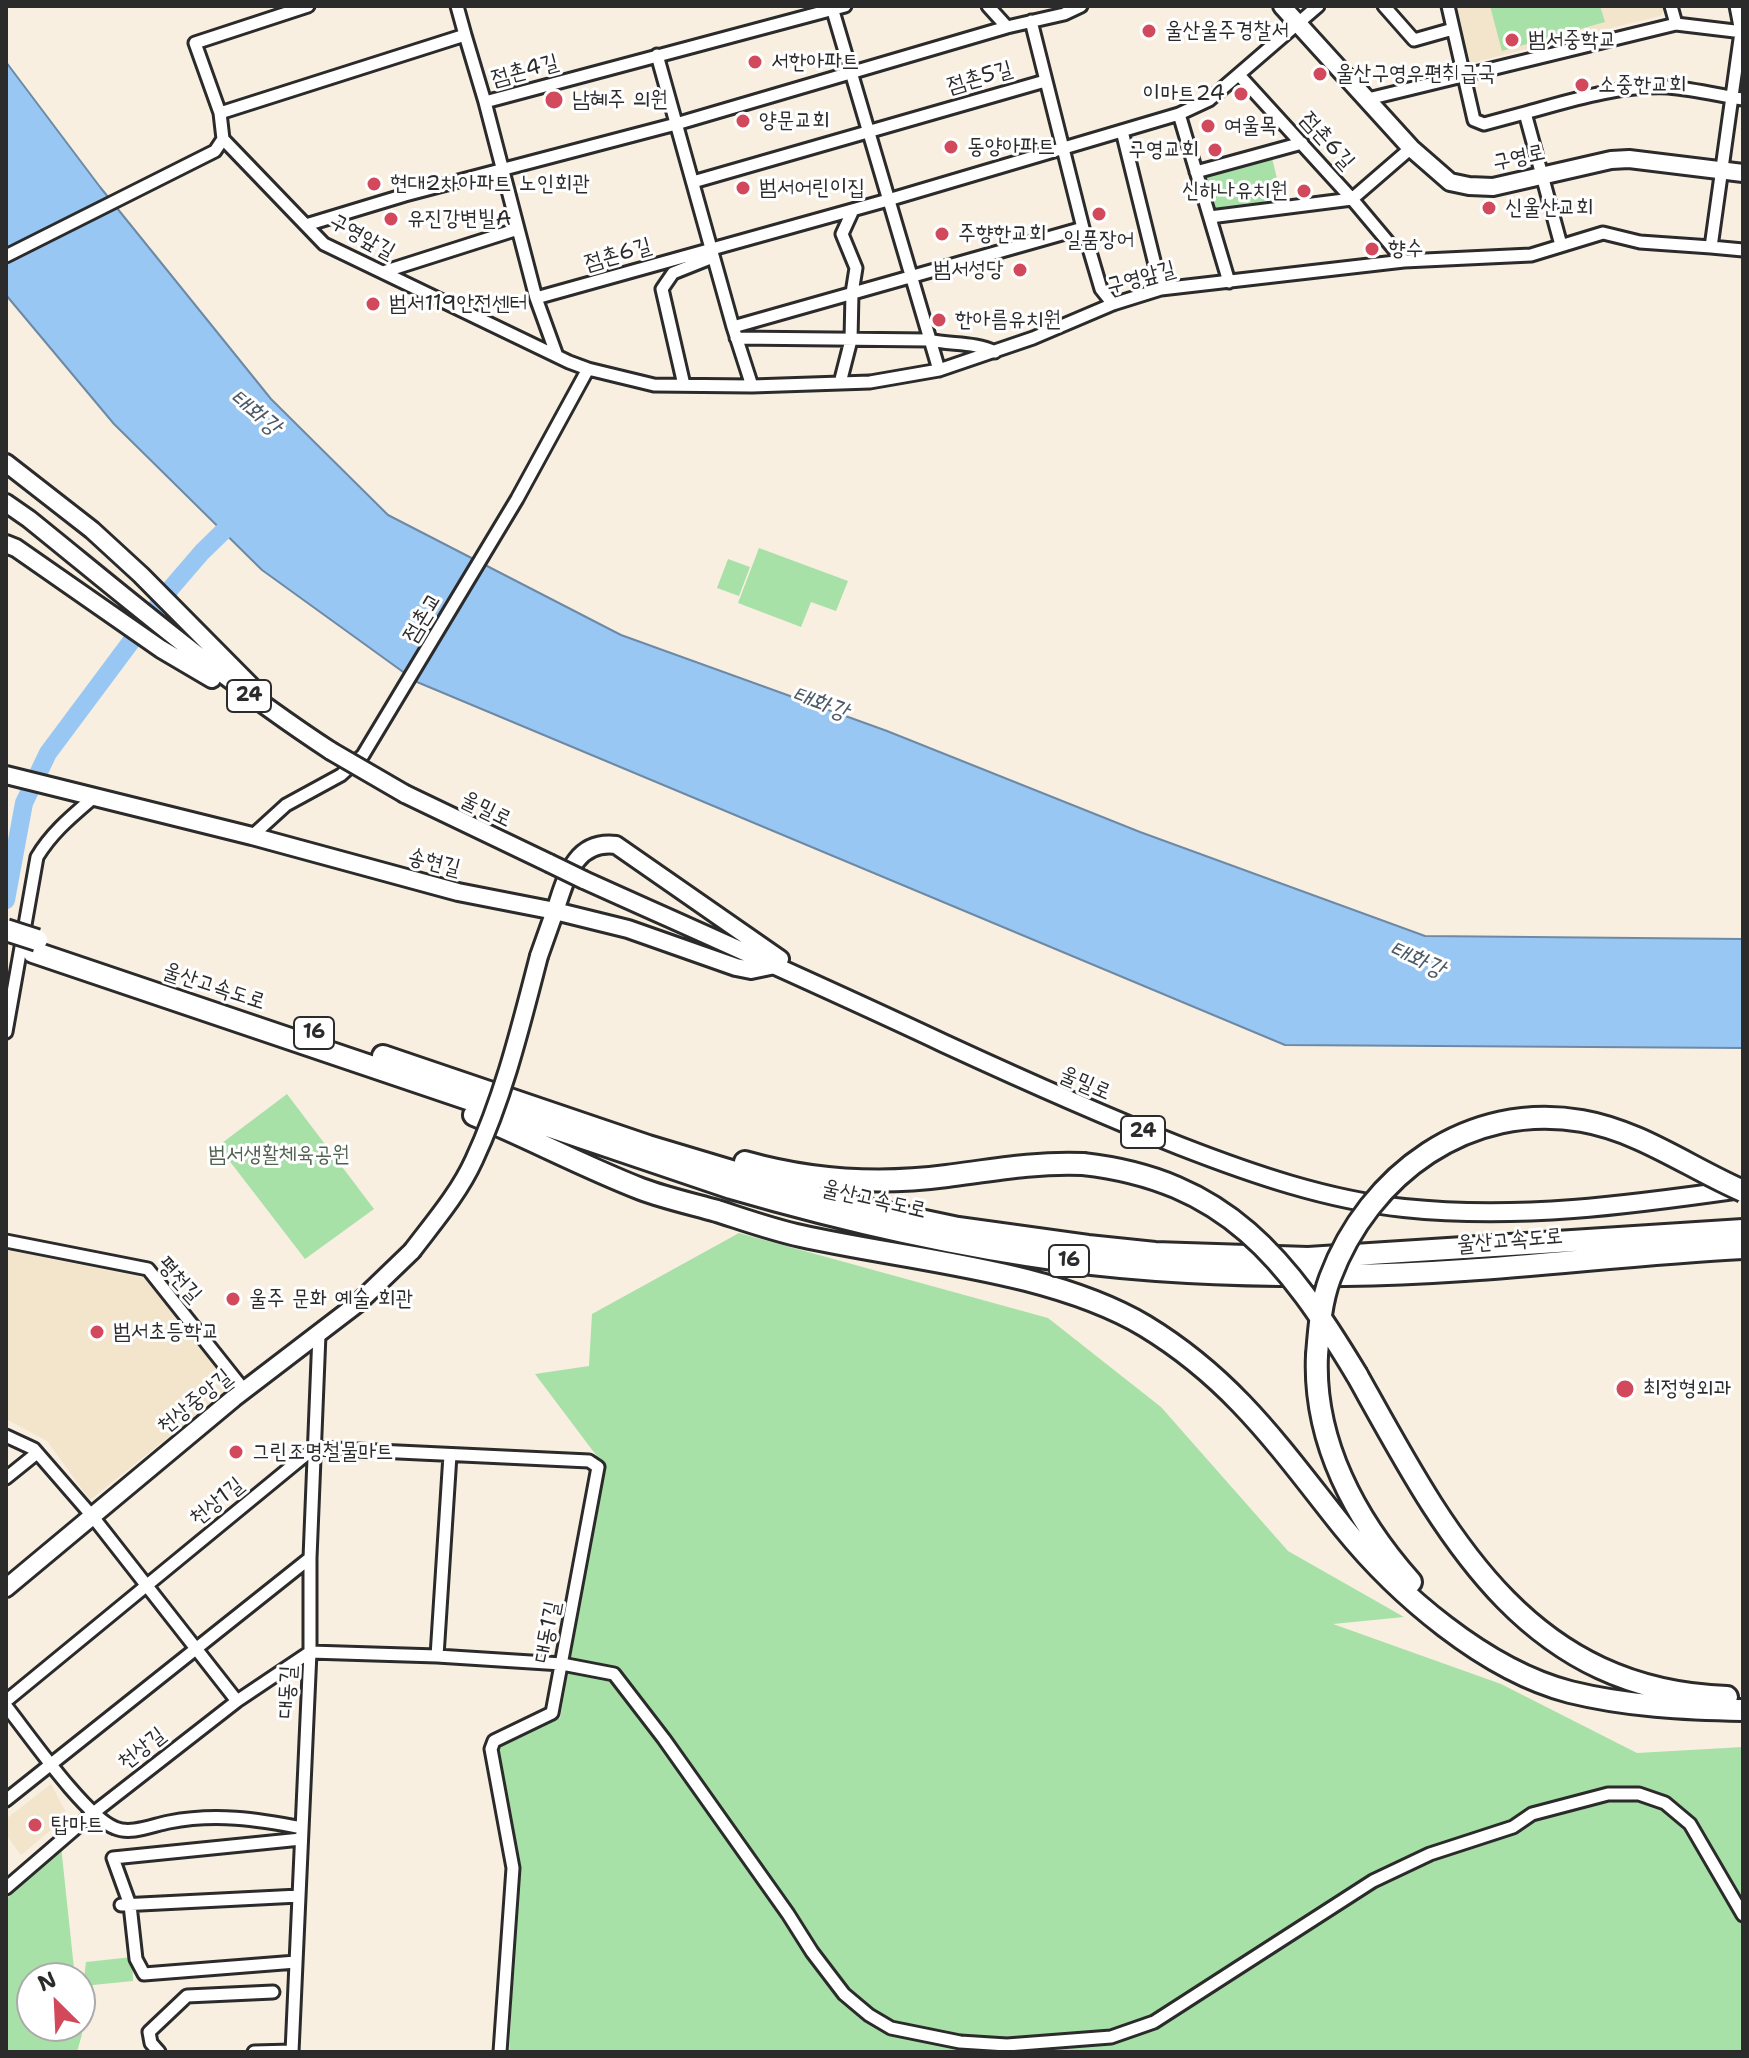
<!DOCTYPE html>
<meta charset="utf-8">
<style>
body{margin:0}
#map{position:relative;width:1749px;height:2058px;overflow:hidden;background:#f8efe1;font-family:"Shantell Sans",sans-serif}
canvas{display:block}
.frame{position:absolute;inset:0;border:8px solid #2b2b2b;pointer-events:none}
.north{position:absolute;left:16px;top:1962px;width:80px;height:80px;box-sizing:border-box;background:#fff;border:2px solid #aaa;border-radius:50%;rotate:336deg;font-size:22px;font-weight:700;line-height:32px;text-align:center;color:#2b2b2b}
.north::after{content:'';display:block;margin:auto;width:28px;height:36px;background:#d1495b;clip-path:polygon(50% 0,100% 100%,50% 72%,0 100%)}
</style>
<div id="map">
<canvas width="1749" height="2058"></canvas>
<div class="frame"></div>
<div class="north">N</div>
</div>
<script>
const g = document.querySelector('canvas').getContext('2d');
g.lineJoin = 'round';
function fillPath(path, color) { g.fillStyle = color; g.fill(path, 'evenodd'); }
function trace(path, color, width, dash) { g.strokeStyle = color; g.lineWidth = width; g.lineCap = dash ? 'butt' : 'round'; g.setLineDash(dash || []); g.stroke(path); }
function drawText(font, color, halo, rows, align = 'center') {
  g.font = font + ' "Shantell Sans","Poor Story",sans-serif'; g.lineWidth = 6; g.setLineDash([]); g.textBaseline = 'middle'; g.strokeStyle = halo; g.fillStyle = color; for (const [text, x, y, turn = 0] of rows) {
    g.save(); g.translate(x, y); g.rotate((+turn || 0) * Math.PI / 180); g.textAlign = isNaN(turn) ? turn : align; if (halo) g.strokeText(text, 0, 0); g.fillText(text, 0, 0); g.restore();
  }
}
fillPath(new Path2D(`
 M1452 6H1664L1665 10 1660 16 1467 64Z
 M6 1250 146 1278 231 1387 90 1500 47 1441 6 1419Z
 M51 1784 68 1816 21 1855 6 1835V1819Z`), '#f3e4cc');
fillPath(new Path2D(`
 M1490 6H1600L1605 22 1502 51Z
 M1272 158 1282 199 1217 209 1209 205 1204 182 1208 174Z
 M759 548 848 581 836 611 811 602 801 627 738 603Z
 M728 559 750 567 739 596 717 588Z
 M287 1094 374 1209 305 1259 218 1146Z
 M739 1233 1048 1318 1161 1407 1288 1551 1404 1617 1333 1624 1501 1684 1637 1753 1743 1747V2052H509L519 1865 498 1748 560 1718 605 1467 535 1374 589 1366 592 1314Z
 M61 1846 75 1978H32V2026H80V2020L82 2034 77 2052H6V1899Z
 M132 1957 133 1981 83 1986 86 1962Z`), '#a7e1a7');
const water = new Path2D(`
 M6 62 100 187 271 399 388 515 621 635 887 731 1140 832 1425 936 1743 939V1048L1285 1045 417 682 262 570 114 424 6 295Z`);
fillPath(water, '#99c7f4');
trace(water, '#6d89a4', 2);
trace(new Path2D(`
 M6 900 24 803 48 753 171 588 202 552 240 515`), '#99c7f4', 18);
const street = new Path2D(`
 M457 6 465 35
 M988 6 1007 27
 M1384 6 1414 40 1453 29
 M1448 6 1474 120 1484 124 1525 113 1561 245
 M1671 6 1676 24
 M833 11 939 370
 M1031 21 1083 228 1101 289 1113 304
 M657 55 733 327 752 386
 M1239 75 1352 199 1404 261
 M1368 99 1676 24 1743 32
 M485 102 536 298 557 356
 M220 113 465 35 485 102 845 6
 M1525 113C1572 100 1619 85 1668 87 1693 89 1718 95 1743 99
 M1179 114 1229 282
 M1122 131 1161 289
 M223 139 324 244 569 362 588 369 654 385 752 386 870 382 939 370 1033 338 1113 304 1161 289 1404 261 1531 255 1603 233 1640 242 1711 247 1741 32 1736 6
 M223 139 220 113 195 43 308 6
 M1196 172 1302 143
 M693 182 1045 81
 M1352 199 1411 148
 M1210 217 1352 199
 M306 225 405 195 676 124 1007 27 1064 14 1081 6
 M1711 247 1743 250
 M6 256 215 151 223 139
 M383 272 518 229
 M536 298 888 200 1179 114 1209 100 1318 6
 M733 327 1083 228
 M736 338 929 340C951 345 975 342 995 352
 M840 383 851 340 852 293 856 268 842 234 853 210
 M684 385 662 289 673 273 713 257
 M252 836 286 805 341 775 363 755 517 499 588 369
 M6 1032 37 857C52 832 72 816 94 797
 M6 1241 148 1269 244 1390
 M6 1436 34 1449 93 1517 237 1701
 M6 1478 37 1453
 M437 1656 450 1455
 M6 1701 314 1448 589 1461 598 1467 552 1713 494 1741 491 1749 513 1868 500 2052
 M6 1706C29 1735 85 1816 115 1828 131 1835 153 1825 169 1822 215 1813 257 1819 302 1828
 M6 1800 310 1558
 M6 1888 92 1814 237 1701 310 1652 437 1656 562 1664 614 1674 664 1739 788 1914 812 1952 844 1994 869 2015 891 2028 960 2042 1007 2045 1111 2037 1154 2022 1373 1881 1430 1854 1513 1827 1532 1814 1608 1794H1639L1665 1803 1690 1824 1743 1915
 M121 1905 299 1896
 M296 1962 144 1974 136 1959 130 1905 113 1858 301 1839
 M159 2052 151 2043 149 2032 187 1996 273 1992
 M254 2052 292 2051
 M292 2052 310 1652V1558L319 1334`);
const secondary = new Path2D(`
 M1282 6 1411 148 1450 182 1469 186 1493 187 1611 160 1629 159 1743 173
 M6 775 252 836 458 892 555 911 539 956
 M6 1588 234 1398 357 1304 412 1251`);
const primary = new Path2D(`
 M6 463 92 530 141 575 253 688
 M6 503 29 519C128 599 224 681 331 751
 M6 544 16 548 161 649 212 679
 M405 794 549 863
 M584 880C704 934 824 987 943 1043 1021 1079 1099 1114 1180 1146 1252 1174 1327 1200 1404 1208 1518 1220 1629 1205 1741 1189
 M775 965 751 970 736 967 628 929 555 911C566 879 574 840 616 845L780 959`);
const highway = new Path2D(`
 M33 952 731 1188C841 1220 953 1246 1067 1261 1159 1273 1252 1276 1345 1275 1478 1274 1610 1255 1743 1248
 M383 1056 648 1146 835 1202 958 1228 1088 1246 1155 1253 1308 1258 1743 1230
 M474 1115C530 1138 584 1167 641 1189 665 1198 692 1204 717 1211 745 1220 773 1230 801 1236 908 1260 1051 1270 1145 1326 1234 1380 1280 1448 1343 1527 1397 1594 1485 1670 1570 1692 1627 1706 1684 1709 1743 1710
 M745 1162C812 1181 878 1185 947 1176 993 1170 1036 1162 1083 1164
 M1317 1355C1313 1441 1355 1519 1411 1582
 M1357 1375C1444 1531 1523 1690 1727 1697`);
trace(street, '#2b2b2b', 17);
trace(secondary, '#2b2b2b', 22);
trace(primary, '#2b2b2b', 22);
trace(highway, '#2b2b2b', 26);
trace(street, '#fff', 11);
trace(secondary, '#fff', 16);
trace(primary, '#fff', 16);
trace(highway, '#fff', 20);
const secondaryBridge = new Path2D(`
 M412 1251C434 1222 459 1193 474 1160 504 1096 521 1025 539 956`);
const primaryBridge = new Path2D(`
 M331 751 405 794
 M549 863 584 880`);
const highwayBridge = new Path2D(`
 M6 930 37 940
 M1083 1164C1226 1180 1287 1259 1357 1375
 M1317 1355C1319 1329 1321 1302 1330 1278 1369 1174 1469 1101 1582 1121 1640 1131 1690 1168 1743 1191`);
trace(secondaryBridge, '#2b2b2b', 22, []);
trace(primaryBridge, '#2b2b2b', 22, []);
trace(highwayBridge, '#2b2b2b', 26, []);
trace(secondaryBridge, '#fff', 16);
trace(primaryBridge, '#fff', 16);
trace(highwayBridge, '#fff', 20);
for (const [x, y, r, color] of [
 [1149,31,8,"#d1495b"],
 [1512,40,8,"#d1495b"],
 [755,62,8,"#d1495b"],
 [1320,74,8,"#d1495b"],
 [1582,85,8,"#d1495b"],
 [1241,94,8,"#d1495b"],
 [554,100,10,"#d1495b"],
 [743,121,8,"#d1495b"],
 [1208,126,8,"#d1495b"],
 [951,147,8,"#d1495b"],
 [1215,150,8,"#d1495b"],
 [374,184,8,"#d1495b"],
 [743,188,8,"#d1495b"],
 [1304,191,8,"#d1495b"],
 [1489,208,8,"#d1495b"],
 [1099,214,8,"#d1495b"],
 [391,219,8,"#d1495b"],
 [942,234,8,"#d1495b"],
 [1372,249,8,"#d1495b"],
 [1020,270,8,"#d1495b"],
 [373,304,8,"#d1495b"],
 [939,320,8,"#d1495b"],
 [233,1299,8,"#d1495b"],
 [97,1332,8,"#d1495b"],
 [1625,1389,10,"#d1495b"],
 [236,1452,8,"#d1495b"],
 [35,1825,8,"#d1495b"]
]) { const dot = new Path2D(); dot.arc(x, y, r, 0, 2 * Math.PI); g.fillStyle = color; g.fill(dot); trace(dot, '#fff', 3); }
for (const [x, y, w] of [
 [249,696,44],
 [314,1033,40],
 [1143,1132,44],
 [1069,1261,40]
]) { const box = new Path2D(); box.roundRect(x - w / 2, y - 16, w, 32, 6); g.fillStyle = '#fff'; g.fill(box); trace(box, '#2b2b2b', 2); }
drawText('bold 20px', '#2b2b2b', null, [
 ["24",249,696],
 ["16",314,1033],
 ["24",1143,1132],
 ["16",1069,1261]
]);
drawText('22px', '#2b2b2b', '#fff', [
 ["울산울주경찰서",1165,31],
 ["범서중학교",1528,40],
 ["서한아파트",771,62],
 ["울산구영우편취급국",1336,74],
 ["소중한교회",1598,85],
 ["이마트24",1225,94,"right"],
 ["남혜주 의원",572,100],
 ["양문교회",759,121],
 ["여울목",1224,126],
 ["동양아파트",967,147],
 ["구영교회",1199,150,"right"],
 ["현대2차아파트 노인회관",390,184],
 ["범서어린이집",759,188],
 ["신하나유치원",1288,191,"right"],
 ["신울산교회",1505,208],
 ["유진강변빌A",407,219],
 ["주향한교회",958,234],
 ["일품장어",1099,240,"center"],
 ["향수",1388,249],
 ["범서성당",1004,270,"right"],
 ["범서119안전센터",389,304],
 ["한아름유치원",955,320],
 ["울주 문화 예술 회관",249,1299],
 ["범서초등학교",113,1332],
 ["최정형외과",1643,1389],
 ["그린조명철물마트",252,1452],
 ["탑마트",51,1825]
], 'left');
drawText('22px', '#2b2b2b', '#fff', [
 ["점촌4길",525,71,-15],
 ["점촌5길",980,78,-16],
 ["점촌6길",1327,141,48],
 ["구영로",1519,158,-12],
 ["구영앞길",362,237,29],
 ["점촌6길",618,255,-16],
 ["구영앞길",1141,278,-15],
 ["점촌교",423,618,-59],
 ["울밀로",486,810,26],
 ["송현길",434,863,14],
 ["울산고속도로",214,987,18],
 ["울밀로",1085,1084,23],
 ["울산고속도로",874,1200,13],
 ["울산고속도로",1510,1241,-5],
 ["평천길",179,1280,47],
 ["천상중앙길",195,1402,-39],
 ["천상1길",217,1502,-39],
 ["대동1길",548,1632,-79],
 ["대동길",288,1692,-87],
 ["천상길",142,1749,-38]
]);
drawText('22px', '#506250', '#fff', [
 ["범서생활체육공원",279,1155]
]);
drawText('italic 24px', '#4c5a67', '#fff', [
 ["태화강",255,413,39],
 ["태화강",820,704,20],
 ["태화강",1417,960,24]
]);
</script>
